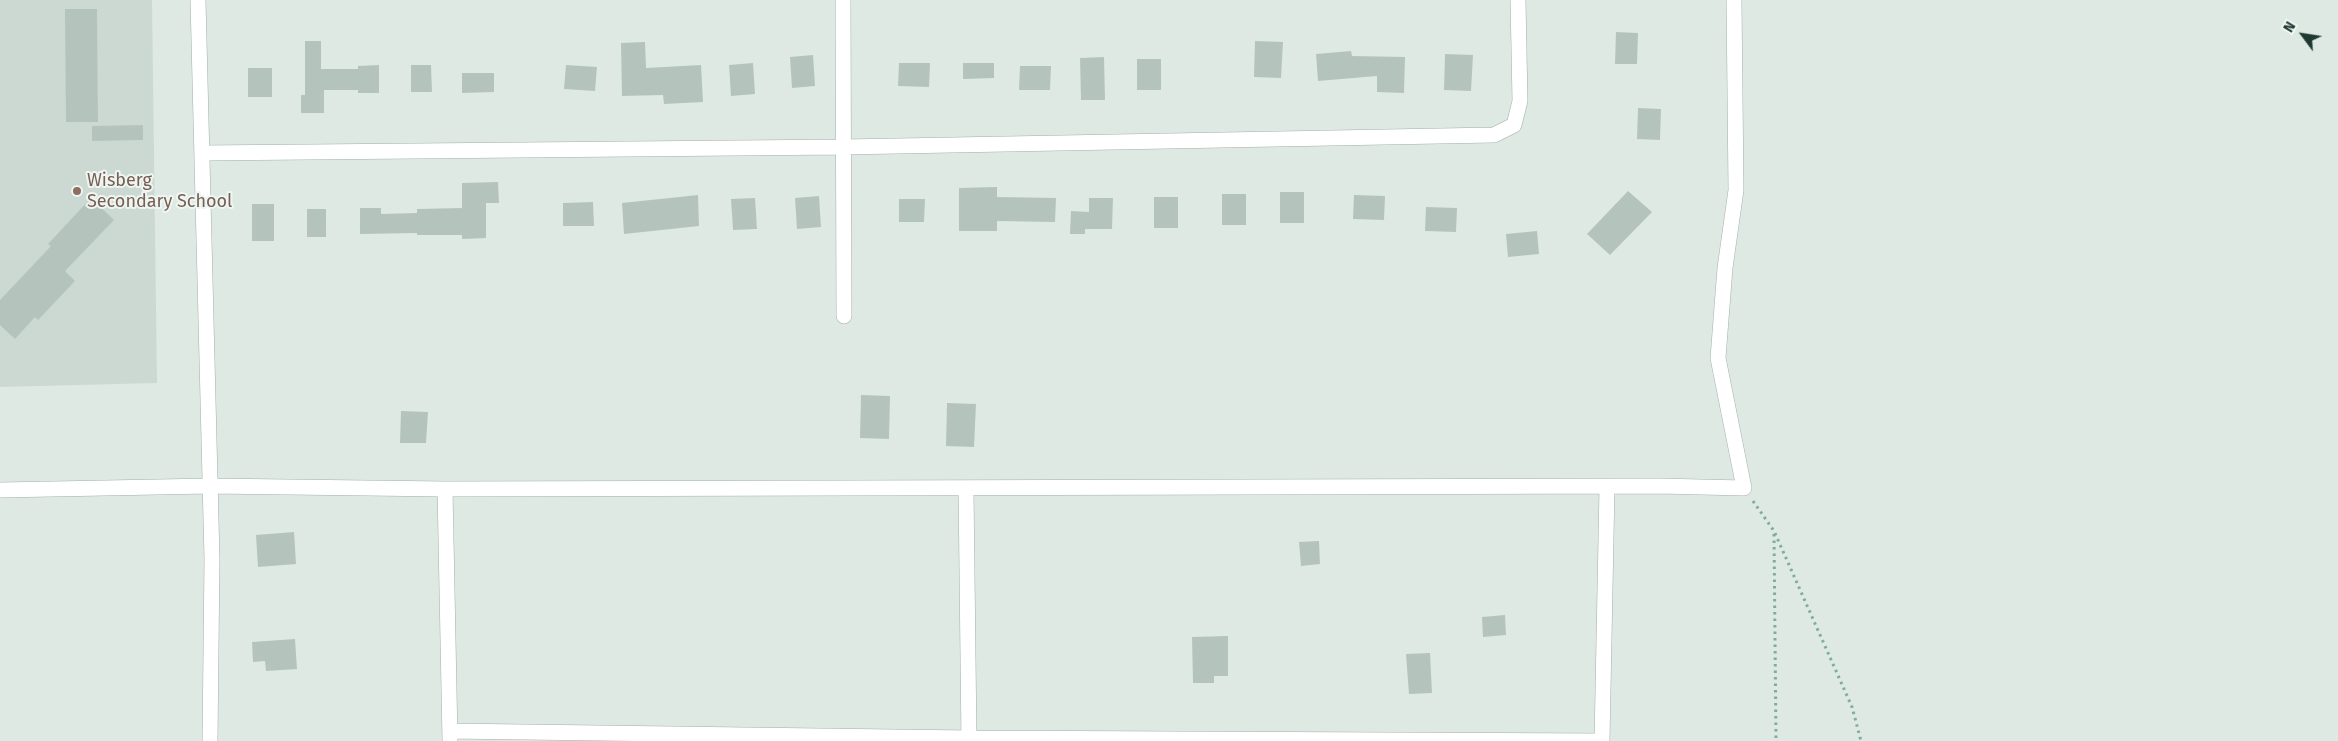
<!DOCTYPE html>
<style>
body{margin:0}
#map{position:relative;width:2338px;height:741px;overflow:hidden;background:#dee9e4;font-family:"Fira Sans",sans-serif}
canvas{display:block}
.north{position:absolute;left:2278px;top:10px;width:50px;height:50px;-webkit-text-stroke:4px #eef6f2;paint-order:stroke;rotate:301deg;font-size:14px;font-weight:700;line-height:20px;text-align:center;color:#203832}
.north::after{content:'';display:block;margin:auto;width:18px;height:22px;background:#203832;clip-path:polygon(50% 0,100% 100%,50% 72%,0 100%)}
</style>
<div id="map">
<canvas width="2338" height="741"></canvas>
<div class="north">N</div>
</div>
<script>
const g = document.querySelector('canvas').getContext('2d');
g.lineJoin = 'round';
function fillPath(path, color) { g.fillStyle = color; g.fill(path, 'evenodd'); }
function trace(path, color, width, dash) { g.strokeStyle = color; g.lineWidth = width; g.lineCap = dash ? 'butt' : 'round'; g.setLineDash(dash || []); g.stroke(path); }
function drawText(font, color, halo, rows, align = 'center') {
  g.font = font + ' "Fira Sans",sans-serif'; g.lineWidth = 4; g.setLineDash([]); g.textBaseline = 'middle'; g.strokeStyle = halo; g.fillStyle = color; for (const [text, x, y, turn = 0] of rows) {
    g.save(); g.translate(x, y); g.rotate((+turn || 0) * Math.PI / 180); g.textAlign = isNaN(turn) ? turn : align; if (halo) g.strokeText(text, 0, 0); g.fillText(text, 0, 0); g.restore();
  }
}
fillPath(new Path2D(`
 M0 0H152L157 383 0 387Z`), '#ccd9d3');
fillPath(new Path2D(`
 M65 9H97L98 122H66Z
 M1616 32 1638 33 1637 64H1615Z
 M305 41H321V69H358V66L379 65V93H358V90H324V113H301V95H305Z
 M1255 41 1283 42 1281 78 1254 77Z
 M645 42 646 68 701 65 703 102 664 104 663 95 622 96 621 43Z
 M1351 51 1352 56 1405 57 1404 93 1377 92V76L1318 81 1316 54Z
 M1445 54 1473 55 1471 91 1444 90Z
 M813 55 815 86 792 88 790 57Z
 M1104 57 1105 100H1081L1080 58Z
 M1137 59H1161V90H1137Z
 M753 63 755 94 731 96 729 65Z
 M899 63H930L929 87 898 86Z
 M963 63H994V78L963 79Z
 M411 65H431L432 92H411Z
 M566 65 597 67 595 91 564 89Z
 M1020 66H1051L1050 90H1019Z
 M248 68H272V97H248Z
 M462 73H494V92L462 93Z
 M1638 108 1661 109 1660 140 1637 139Z
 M143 125V140L92 141V126Z
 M498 182 499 203H486V238L462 239V235H417V233L360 234V208H381V214L417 213V209L462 208V183Z
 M997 187V197L1056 198 1055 222 997 221V231H959V188Z
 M1628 191 1652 212 1610 255 1587 234Z
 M1280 192H1304V223H1280Z
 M1222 194H1246V225H1222Z
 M698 195 699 226 624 234 622 203Z
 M1354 195 1385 196 1384 220 1353 219Z
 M819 196 821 227 797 229 795 198Z
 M1154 197H1178V228H1154Z
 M91 198 114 220 65 271 75 281 38 320 35 317 15 339 0 325V300L51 246 48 244Z
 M755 198 757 229 733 230 731 199Z
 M1089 198H1113L1112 229H1085V234H1070L1071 211 1089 212Z
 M899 199H925L924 222H899Z
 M593 202 594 226H563V203Z
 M252 204H274V241H252Z
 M1426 207 1457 208 1456 232 1425 231Z
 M307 209H326V237H307Z
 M1537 231 1539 254 1508 257 1506 234Z
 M861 395 890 396 889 439 860 438Z
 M947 403 976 404 974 447 946 446Z
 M401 411 428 412 426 443H400Z
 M294 532 296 564 258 567 256 535Z
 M1319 541 1320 564 1301 566 1299 542Z
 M1505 615 1506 635 1483 637 1482 617Z
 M1228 636V676H1214V683H1193L1192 637Z
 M295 639 297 669 266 671 265 661 253 662 252 642Z
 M1430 653 1432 693 1409 694 1406 654Z`), '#b4c4bd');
const minor = new Path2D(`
 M198 0 212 559 210 741
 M843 0 844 316
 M202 153 844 147 1494 135 1514 125 1520 101 1518 0
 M966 488 969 741
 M445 489 450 740
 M0 490 210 486 445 489 1659 486 1744 488 1718 358 1725 268 1736 190 1734 0
 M450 731 969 738 1602 741
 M1602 741 1607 487`);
trace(minor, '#a1b0ab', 16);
trace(new Path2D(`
 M1753 501 1774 531 1852 707 1861 741
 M1774 534 1776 741`), '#7fac9f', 3, [2.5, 4]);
trace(minor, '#fff', 15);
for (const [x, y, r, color] of [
 [77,191,5,"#8d6e63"]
]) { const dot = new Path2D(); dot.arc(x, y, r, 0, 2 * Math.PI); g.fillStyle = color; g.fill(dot); trace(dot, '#eef6f2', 2); }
drawText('18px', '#785e54', '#eef6f2', [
 ["Wisberg",87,181],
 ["Secondary School",87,202]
], 'left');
</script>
